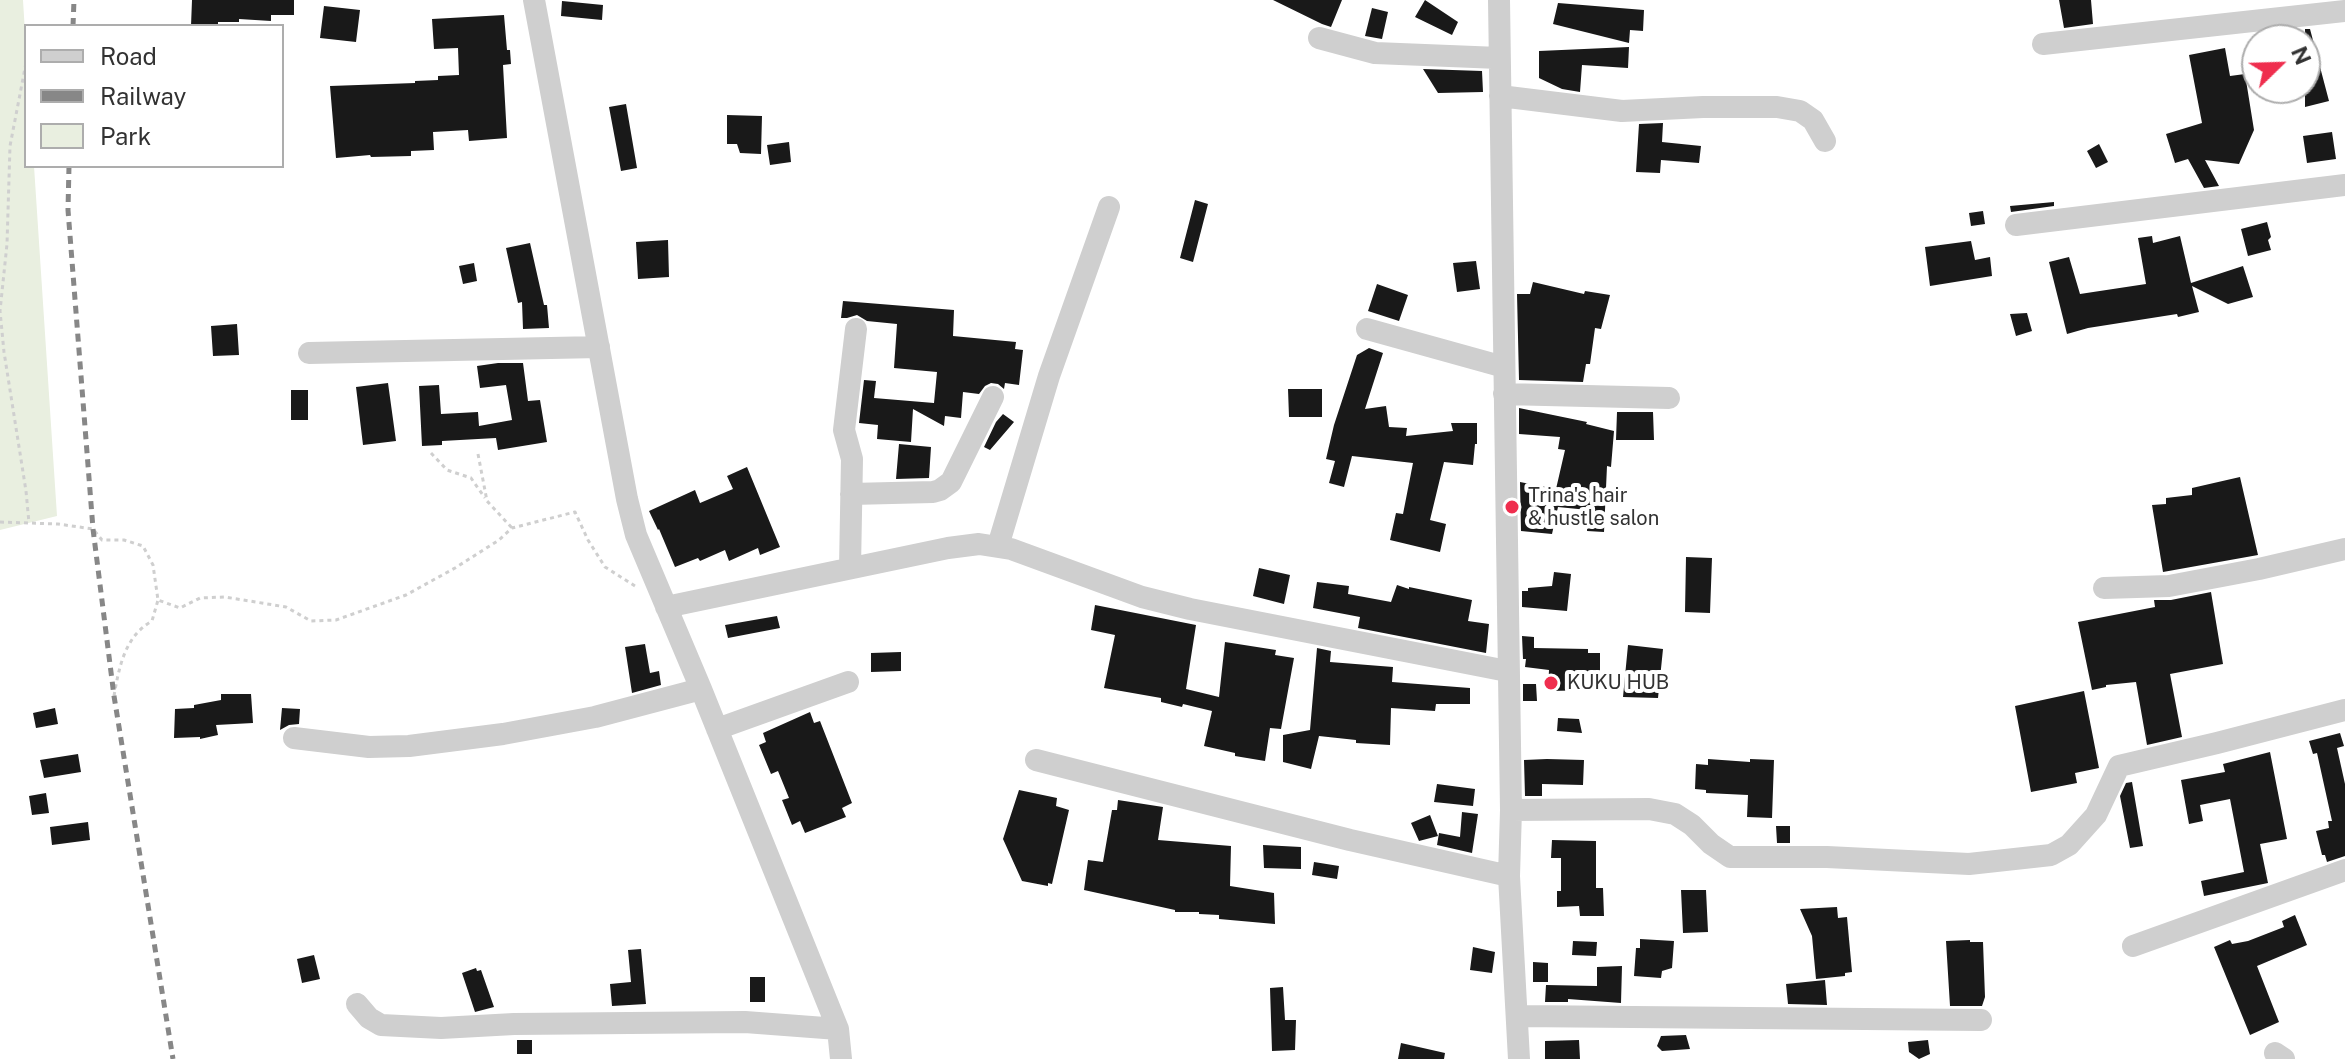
<!DOCTYPE html>
<style>
body{margin:0}
#map{position:relative;width:2345px;height:1059px;overflow:hidden;background:#fff;font-family:"Public Sans",sans-serif}
canvas{display:block}
.legend{position:absolute;left:24px;top:24px;width:260px;height:144px;box-sizing:border-box;background:#fff;border:2px solid #adadad;margin:0;padding:10px 14px;list-style:none;font-size:24px;color:#323232}
.legend li{display:flex;align-items:center;gap:16px;height:40px}
.legend b{width:40px;border:2px solid #adadad}
.north{position:absolute;left:2241px;top:24px;width:80px;height:80px;box-sizing:border-box;background:#fff;border:2px solid #adadad;border-radius:50%;rotate:67deg;font-size:22px;font-weight:700;line-height:32px;text-align:center;color:#323232}
.north::after{content:'';display:block;margin:auto;width:28px;height:36px;background:#ef2e4e;clip-path:polygon(50% 0,100% 100%,50% 72%,0 100%)}
</style>
<div id="map">
<canvas width="2345" height="1059"></canvas>
<ul class="legend">
<li><b style="height:10px;background:#cfcfcf"></b>Road</li>
<li><b style="height:10px;background:#878787"></b>Railway</li>
<li><b style="height:22px;background:#e9efe0"></b>Park</li>
</ul>
<div class="north">N</div>
</div>
<script>
const g = document.querySelector('canvas').getContext('2d');
g.lineJoin = 'round';
function fillPath(path, color) { g.fillStyle = color; g.fill(path, 'evenodd'); }
function trace(path, color, width, dash) { g.strokeStyle = color; g.lineWidth = width; g.lineCap = dash ? 'butt' : 'round'; g.setLineDash(dash || []); g.stroke(path); }
function drawText(font, color, halo, rows, align = 'center') {
  g.font = font + ' "Public Sans",sans-serif'; g.lineWidth = 8; g.setLineDash([]); g.textBaseline = 'middle'; g.strokeStyle = halo; g.fillStyle = color; for (const [text, x, y, turn = 0] of rows) {
    g.save(); g.translate(x, y); g.rotate((+turn || 0) * Math.PI / 180); g.textAlign = isNaN(turn) ? turn : align; if (halo) g.strokeText(text, 0, 0); g.fillText(text, 0, 0); g.restore();
  }
}
fillPath(new Path2D(`
 M0 0H23L26 49V166H34L57 516 0 530Z`), '#e9efe0');
fillPath(new Path2D(`
 M192 0H294V15H271V21L239 19V22H218V26H191Z
 M1273 0H1342L1331 27 1322 24Z
 M1425 0 1458 22 1452 35 1415 17Z
 M2059 0H2091L2093 24 2064 28Z
 M562 1 603 5 602 20 561 16Z
 M1558 3 1644 10 1643 31 1630 30 1629 43 1553 24Z
 M324 6 360 10 356 42 320 38Z
 M1372 8 1388 12 1382 39 1365 36Z
 M504 15 507 50H510L511 64 503 65 507 138 469 141 468 130 433 132 434 150 411 151V156L371 157 370 155 336 158 330 86 415 83V81L438 80V76L459 75 458 48 434 49 432 19Z
 M2305 29H2310L2329 101 2305 107Z
 M1629 47 1628 68 1582 65 1580 92 1562 89 1539 78V51Z
 M2225 48 2230 76 2245 74 2254 130 2239 164 2205 160 2219 186 2204 188 2188 159 2175 163 2166 134 2202 123 2189 55Z
 M1423 69 1482 71 1483 92 1438 93Z
 M626 104 637 168 621 171 609 107Z
 M727 115 762 116 761 154 740 153 737 144H727Z
 M1663 123 1662 142 1701 146 1699 163 1661 160 1660 173 1636 172 1639 124Z
 M2332 132 2336 159 2307 163 2303 136Z
 M789 142 791 162 770 165 767 145Z
 M2099 144 2108 162 2096 168 2087 151Z
 M1195 200 1208 204 1193 262 1180 258Z
 M2054 202V206L2011 212 2010 206Z
 M1983 211 1985 224 1971 226 1969 213Z
 M2267 222 2271 237 2268 240 2271 250 2248 256 2241 229Z
 M2152 236 2153 243 2180 236 2191 283 2243 266 2253 297 2228 304 2192 286 2199 312 2178 317 2177 314 2088 328 2067 334 2049 262 2069 257 2080 294 2146 284 2138 238Z
 M668 240 669 277 638 279 636 242Z
 M1971 241 1975 260 1990 257 1992 276 1930 286 1925 247Z
 M530 243 544 305H547L549 328 523 329 522 302 518 303 506 248Z
 M1476 261 1480 289 1457 292 1453 263Z
 M474 263 477 281 463 284 459 266Z
 M1533 282 1584 294 1585 291 1610 295 1601 329 1595 328 1590 364H1586L1583 382 1519 380 1517 294H1530Z
 M1377 284 1408 295 1399 321 1368 311Z
 M843 301 954 310 953 336 1016 342 1015 349 1023 350 1019 385 1005 383 1004 389 998 384 991 383 985 386 979 394 963 392 961 418 945 416 944 426 913 409 911 442 877 439 878 425 859 423 864 380 876 381 874 398 934 403 937 372 894 368 897 324 867 321 857 315 847 318H841Z
 M2027 313 2032 331 2016 336 2010 314Z
 M237 324 239 355 213 356 211 326Z
 M1369 348 1383 353 1365 409 1386 406 1389 427 1407 428 1406 436 1453 431 1451 423H1477V444H1475L1473 465 1444 462 1430 520 1446 524 1440 552 1390 540 1396 513 1403 514 1413 463 1352 456 1344 487 1329 483 1335 461 1326 459 1334 425 1357 355Z
 M498 363H523L528 401 540 400 547 442 498 450 496 438 442 441V445L422 446 419 386 439 385 441 414 478 412 479 426 512 420 506 385 480 388 477 366Z
 M388 383 396 441 363 445 356 387Z
 M1288 389H1322V417H1289Z
 M291 390H308V420H291Z
 M1519 408 1587 422 1586 424 1614 431 1611 467 1607 466 1604 532 1587 531 1588 510 1558 507 1552 534 1521 531 1520 482 1556 489 1565 450 1558 449 1560 437 1519 434Z
 M1617 412H1653L1654 440H1616Z
 M1003 414 1014 422 990 450 984 447 996 422Z
 M899 444 931 447 929 478 896 479Z
 M747 467 780 547 760 555 758 548 729 561 725 550 700 561 698 558 675 567 659 529 658 530 649 511 695 490 700 503 733 489 727 476Z
 M2240 477 2258 555 2163 572 2152 505 2166 504V498L2192 495V488Z
 M1686 557 1712 558 1710 613 1685 612Z
 M1259 568 1290 575 1284 604 1253 596Z
 M1554 572 1571 574 1567 611 1522 607V591H1528V588L1552 586Z
 M1317 582 1349 586 1348 594 1391 602 1397 585 1409 589V587L1472 600 1468 621 1489 624 1486 653 1358 628 1360 617 1313 608Z
 M2211 592 2223 664 2170 674 2182 737 2147 745 2136 682 2106 685V687L2092 690 2078 622 2155 607 2154 600H2171Z
 M1095 605 1196 625 1186 689 1219 697 1225 642 1276 650 1275 655 1294 658 1281 729 1270 728 1265 761 1235 756V753L1204 746 1212 711 1183 704 1182 707 1161 702V698L1104 688 1115 635 1091 630Z
 M777 616 780 628 728 638 725 625Z
 M1522 636 1534 637V648L1588 649V653H1600V690L1548 691 1549 670 1525 667 1526 659H1523Z
 M645 644 650 673 659 671 661 685 632 693 625 647Z
 M1628 645 1663 649 1658 698 1623 697Z
 M1317 648 1331 651 1330 662 1393 667 1392 682 1470 688V704H1436L1435 711 1391 708 1390 745 1356 743V740L1319 736 1311 769 1283 762V735L1310 730Z
 M901 652V671L871 672V653Z
 M1523 684H1536L1537 701H1523Z
 M2084 691 2099 768 2075 773 2077 783 2031 792 2015 706Z
 M221 694H251L253 723 216 725 218 735 200 739V737L174 738 175 709 194 708V705L221 700Z
 M55 708 58 724 36 728 33 713Z
 M282 708 300 709 299 724 289 725 280 730Z
 M810 712 814 723 820 721 852 803 842 808 846 817 805 833 800 821 792 825 782 800 789 798 778 771 771 774 759 745 766 742 763 733Z
 M1558 718 1579 719 1582 733 1557 731Z
 M2340 733 2344 746 2337 748 2345 784V856L2327 862 2325 855H2322L2316 831 2329 828 2328 821H2332L2317 753 2313 754 2309 741Z
 M2270 752 2287 839 2260 844 2268 883 2204 896 2201 881 2244 872 2230 799 2200 805 2203 821 2189 824 2181 780 2225 772 2223 764Z
 M78 754 81 772 44 778 40 760Z
 M1547 759 1584 760 1583 785 1542 784V796H1525L1524 760Z
 M1708 759 1750 762V759L1774 760 1772 818 1747 817 1748 795 1706 793V790L1695 789 1696 764 1708 765Z
 M2132 782 2143 846 2130 848 2120 796 2126 783Z
 M1437 784 1475 789 1473 806 1434 802Z
 M1019 790 1057 798 1056 806 1069 810 1052 884 1048 883V886L1022 881 1003 839Z
 M46 793 49 813 32 815 29 796Z
 M1118 800 1163 807 1158 840 1231 846 1230 886 1274 893 1275 924 1219 919V915L1199 914V912H1175V910L1084 890 1088 860 1103 862 1112 810H1117Z
 M1462 812 1478 814 1472 853 1437 845 1439 833 1460 837Z
 M1430 815 1438 836 1419 841 1411 823Z
 M88 822 90 840 52 845 50 827Z
 M1776 826H1790V843H1777Z
 M1552 840 1596 841V888H1603L1604 916H1580L1579 906 1557 907V891H1561V858H1551Z
 M1263 845 1301 847V869L1264 868Z
 M1314 862 1339 866 1337 879 1312 875Z
 M1681 890H1706L1708 932 1683 933Z
 M1837 907 1838 918 1847 917 1852 972 1845 973V976L1816 979 1812 936 1800 909Z
 M2295 915 2307 945 2257 966 2279 1022 2250 1035 2214 947 2230 940 2232 944 2248 941 2284 927 2282 921Z
 M1640 939 1674 941 1672 968 1662 971 1661 978 1634 976 1636 948H1640Z
 M1970 940V942H1983L1985 997 1982 1006H1950L1946 941Z
 M1573 941 1597 942 1596 956 1572 955Z
 M1473 947 1495 952 1492 973 1470 970Z
 M641 949 646 1004 612 1006 610 984 631 982 628 950Z
 M314 955 320 979 302 983 297 959Z
 M1533 962 1548 963V982H1533Z
 M1622 966 1621 1003 1568 999V1002H1545L1546 985 1597 986V967Z
 M476 968 477 971 481 970 494 1007 475 1012 462 973Z
 M750 977H765V1002H750Z
 M1825 980 1827 1005 1788 1004 1786 984Z
 M1283 987 1285 1020H1296L1295 1050 1272 1051 1270 988Z
 M1686 1035 1690 1049 1662 1051 1657 1046 1661 1036Z
 M517 1040H532V1054H517Z
 M1579 1040 1580 1059H1545V1041Z
 M1928 1040 1930 1054 1919 1059 1909 1052 1908 1042Z
 M1401 1043 1445 1053 1444 1059H1398Z`), '#191919');
trace(new Path2D(`
 M26 63 10 146 7 244 0 311 4 352 26 491 29 523
 M431 453 447 470 471 478 485 498
 M478 454 487 501 512 528
 M0 522 58 524 93 529 102 540H124L143 546 153 565 158 600 180 608 200 598 225 597 286 607 311 621 336 620 406 595 455 568 499 540 512 528 575 512 588 540 605 567 635 586
 M114 696C119 667 125 636 152 621L158 600`), '#cfcfcf', 3, [4, 4]);
trace(new Path2D(`
 M534 0 627 499 636 535 701 689 838 1029 841 1059
 M1499 0 1511 810 1509 876 1519 1059
 M1319 38 1375 53 1499 58
 M2043 44 2345 11
 M1500 96 1622 111 1703 107H1777L1800 111 1813 120 1825 141
 M2016 225 2345 185
 M1367 329 1504 367
 M309 353 599 347
 M1504 394 1669 398
 M851 494 933 492 940 490 951 482 993 397
 M998 546 1049 376 1109 207
 M850 568 852 459 844 430 856 329
 M2104 588 2169 586 2259 569 2345 549
 M666 607 948 548 979 544 1011 549 1142 597 1190 609 1507 671
 M717 729 848 682
 M294 738 369 747 409 746 503 734 595 717 701 689
 M1036 760 1350 840 1509 876
 M1511 810 1649 809 1675 814 1692 825 1711 844 1730 857H1827L1969 864 2051 855 2069 845 2096 815 2119 766 2217 743 2345 710
 M2133 946 2345 870
 M357 1004 369 1018 381 1025 441 1028 514 1024 745 1022 838 1029
 M1517 1016 1981 1020
 M2275 1053 2284 1059`), '#cfcfcf', 22);
trace(new Path2D(`
 M73 26 74 0
 M69 166 68 210 93 529 114 696 173 1059`), '#878787', 5, [8, 6]);
for (const [x, y, r, color] of [
 [1512,507,8,"#ef2e4e"],
 [1551,683,8,"#ef2e4e"]
]) { const dot = new Path2D(); dot.arc(x, y, r, 0, 2 * Math.PI); g.fillStyle = color; g.fill(dot); trace(dot, '#fff', 3); }
drawText('20px', '#323232', '#fff', [
 ["Trina's hair",1528,496],
 ["& hustle salon",1528,519],
 ["KUKU HUB",1567,683]
], 'left');
</script>
